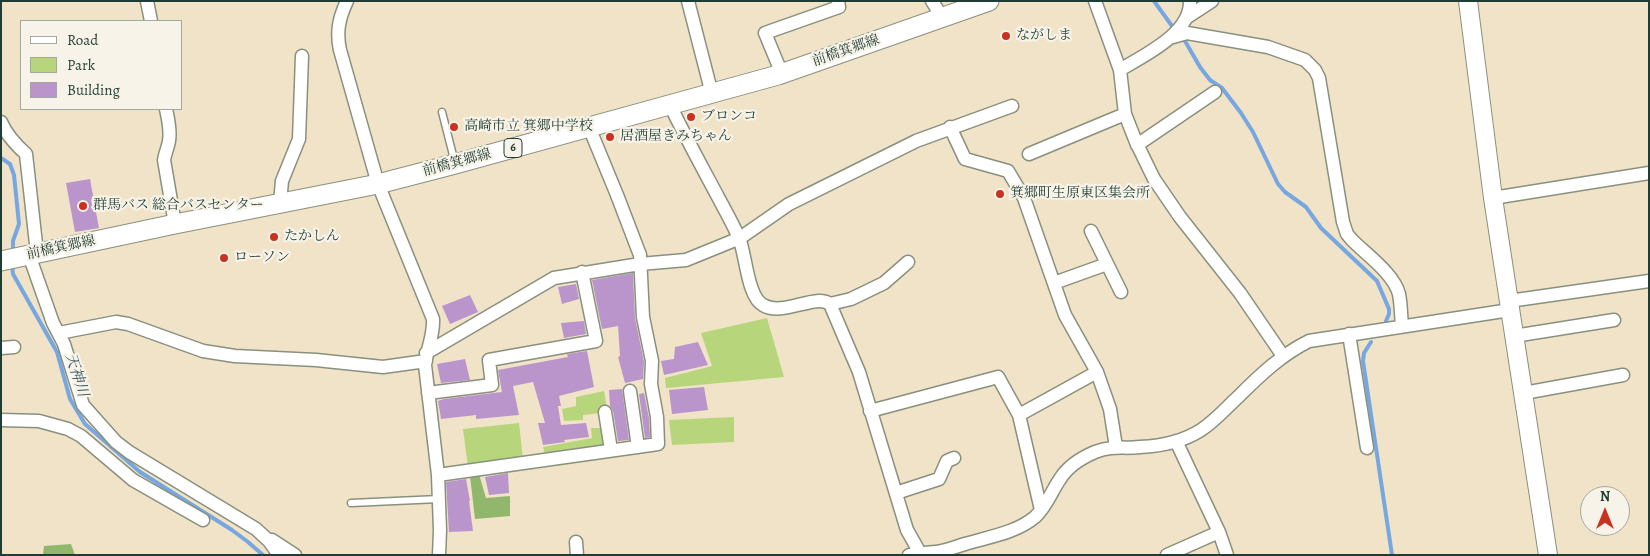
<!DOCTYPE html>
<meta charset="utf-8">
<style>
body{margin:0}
#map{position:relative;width:1650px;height:556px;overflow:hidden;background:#f1e3c7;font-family:Alegreya,serif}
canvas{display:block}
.frame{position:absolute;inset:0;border:2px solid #1f3d34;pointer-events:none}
.legend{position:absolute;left:20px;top:20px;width:162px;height:90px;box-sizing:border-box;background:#f7f3e8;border:1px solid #a1aaa0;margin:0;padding:6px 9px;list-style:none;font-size:15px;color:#1f3d34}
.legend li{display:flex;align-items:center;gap:10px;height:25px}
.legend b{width:25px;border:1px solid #a1aaa0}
.north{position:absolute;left:1580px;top:486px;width:50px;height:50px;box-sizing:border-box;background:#f7f3e8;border:1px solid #a1aaa0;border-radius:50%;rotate:0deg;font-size:14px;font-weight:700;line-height:20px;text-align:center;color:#1f3d34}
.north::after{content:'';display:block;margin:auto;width:18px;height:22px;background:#c8321e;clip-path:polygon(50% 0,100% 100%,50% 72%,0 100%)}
</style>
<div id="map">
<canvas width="1650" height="556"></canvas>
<div class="frame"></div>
<ul class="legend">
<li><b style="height:6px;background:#fff"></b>Road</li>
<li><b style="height:14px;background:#b7d67c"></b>Park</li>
<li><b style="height:14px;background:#b995cb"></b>Building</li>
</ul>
<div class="north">N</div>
</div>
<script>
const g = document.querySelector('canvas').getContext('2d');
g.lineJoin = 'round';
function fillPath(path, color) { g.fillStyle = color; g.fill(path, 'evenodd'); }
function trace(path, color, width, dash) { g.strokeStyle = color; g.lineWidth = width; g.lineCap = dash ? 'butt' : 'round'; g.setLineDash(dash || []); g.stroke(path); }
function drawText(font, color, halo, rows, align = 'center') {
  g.font = font + ' Alegreya,"Noto Serif JP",serif'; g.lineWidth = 4.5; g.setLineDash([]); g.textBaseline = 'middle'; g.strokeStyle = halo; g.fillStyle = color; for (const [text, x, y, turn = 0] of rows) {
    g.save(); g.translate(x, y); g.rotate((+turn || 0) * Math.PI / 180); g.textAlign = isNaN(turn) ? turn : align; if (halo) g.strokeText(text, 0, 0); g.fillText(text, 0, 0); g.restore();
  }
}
fillPath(new Path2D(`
 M767 318 784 377 666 388 665 378 712 366 701 333Z
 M604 391 607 408 600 413 583 415V420L564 421 562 409 576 406V397Z
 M734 417V442L672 445 669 420Z
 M519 423 523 460 468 467 463 429Z
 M591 428H604L608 449 546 458 543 447 592 438Z`), '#b7d67c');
fillPath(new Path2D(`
 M479 474 486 498 510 496V516L475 519 470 476Z
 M71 544 75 555H43L44 546Z`), '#91b76c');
trace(new Path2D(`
 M1154 1 1172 26
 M1185 41 1200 67 1210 80 1222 88 1241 113 1253 132 1278 184 1285 192 1306 207 1321 228 1377 281 1389 309V314L1386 321
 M1 158 10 164 14 175 19 224 13 241V254
 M12 264 13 274 57 352 70 399 85 424 140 472 232 530 248 542 263 555
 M1371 342 1364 353 1363 361 1392 555`), '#76a7e1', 4);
fillPath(new Path2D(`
 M90 179 99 228 75 232 66 183Z
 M633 273 635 318 644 362 643 379 625 383 618 357 620 356 618 326 602 329 592 280Z
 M576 284 579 299 562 304 558 287Z
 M470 295 478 312 450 324 442 306Z
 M584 321 586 334 564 338 561 323Z
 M698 342 708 365 664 375 661 361 674 359 675 347Z
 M587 351 594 387 559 396 561 406H558L561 425 586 423 589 437 564 440 565 442 543 445 538 423H545L533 382 513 386 519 415 476 419V415L441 419 438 401 444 399 502 392 498 370 568 357 567 354Z
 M465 359 470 380 441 383 437 364Z
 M704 387 708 410 672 414 669 390Z
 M622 389 629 440 618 441 613 411 610 406 609 390Z
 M644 393 649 418 650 437 645 438 639 394Z
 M508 473 509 493 489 495 485 477Z
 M466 479 470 501H469L473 531 449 532 446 482Z`), '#b995cb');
const lane = new Path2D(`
 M442 112 455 163
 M351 503 439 499`);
const street = new Path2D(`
 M147 1 151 21
 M347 1C339 18 336 32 340 50L378 184 433 319C434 335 427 349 425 365L438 475 440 530 439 555
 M688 1 712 94
 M932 1 942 17
 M1095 1 1120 70 1125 114 1136 142 1154 179 1180 217 1240 293 1283 356
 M1186 18 1212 1
 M1173 37 1187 33 1268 47 1305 60 1315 70 1319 78 1343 222 1347 234 1352 240C1367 255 1394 274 1399 294 1401 304 1401 316 1402 326
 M1120 70C1144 55 1191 34 1190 1
 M782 74 765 33 839 7 838 1
 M670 105C685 136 702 167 718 197 725 210 733 224 739 238 746 254 747 296 763 305 783 317 815 293 830 304L859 372 907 530 920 553
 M166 109C168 119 171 130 169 141 168 148 165 153 164 160L175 224
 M1 122C6 134 16 145 26 154L37 253
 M950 127 965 159 1008 171 1024 198 1065 315 1097 372 1110 409 1116 447
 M1137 145 1215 92
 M1029 154 1125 114
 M1493 198 1649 173
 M280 203 282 181 299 139 302 56
 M1091 231 1121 292
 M29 255 53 323 64 344 83 405 116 442 129 452 256 529 269 541 279 555
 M1054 283 1107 264
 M1509 301 1649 281
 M830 304 851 299 884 283 908 262
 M59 333 116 322 128 324 203 351 235 356 316 360 383 367 426 361
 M1349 334 1367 448
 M1514 336 1614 320
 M1 348 14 347
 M426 353 554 278 640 264 686 260 740 238 789 204 916 141 1012 106
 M630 391 638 447
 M428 393 492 385 489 360 596 341 582 272
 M1524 393 1623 375
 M870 411 998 377 1019 415
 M605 412 611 450
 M1 420 39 421 68 429 81 436 133 480 203 520
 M1176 441 1219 532 1227 555
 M438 475 658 444 657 417 651 384 652 361 643 317 640 255 617 195 589 127
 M896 493 939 479 947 461 954 458
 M1041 510 1019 415 1097 372
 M272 540 295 555
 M576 542 577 555
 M909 555C918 553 927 553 936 552 945 551 955 547 965 544 988 537 1016 533 1035 517 1047 506 1051 492 1060 479 1068 466 1081 458 1095 452 1113 445 1123 449 1140 447 1161 446 1184 441 1201 430 1215 421 1226 408 1238 397 1260 375 1281 355 1309 341L1510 310
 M1167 555 1219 532`);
const secondary = new Path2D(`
 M1468 1 1493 198 1548 555`);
const primary = new Path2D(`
 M1 261 175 224 378 184 455 164 778 75 989 1`);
trace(lane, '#88907e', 9);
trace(street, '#88907e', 15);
trace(secondary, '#88907e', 20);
trace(primary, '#88907e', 21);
trace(lane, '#fff', 6);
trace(street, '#fff', 12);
trace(secondary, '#fff', 18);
trace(primary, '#fff', 19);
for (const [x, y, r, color] of [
 [1006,36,5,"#c8321e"],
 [691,117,5,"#c8321e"],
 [454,127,5,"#c8321e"],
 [610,137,5,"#c8321e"],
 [1000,194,5,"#c8321e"],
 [83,206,5,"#c8321e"],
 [274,237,5,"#c8321e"],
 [224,258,5,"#c8321e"]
]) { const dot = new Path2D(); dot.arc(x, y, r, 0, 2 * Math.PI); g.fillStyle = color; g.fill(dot); trace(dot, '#f7f3e8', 2); }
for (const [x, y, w] of [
 [513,148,18]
]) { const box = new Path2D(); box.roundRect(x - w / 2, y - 9.5, w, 19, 4); g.fillStyle = '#f7f3e8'; g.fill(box); trace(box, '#1f3d34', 1); }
drawText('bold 12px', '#1f3d34', null, [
 ["6",513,148]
]);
drawText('14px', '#1f3d34', '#f7f3e8', [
 ["ながしま",1016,36],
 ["ブロンコ",701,117],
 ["高崎市立 箕郷中学校",464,127],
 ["居酒屋きみちゃん",620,137],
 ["箕郷町生原東区集会所",1010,194],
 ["群馬バス 総合バスセンター",93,206],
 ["たかしん",284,237],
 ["ローソン",234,258]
], 'left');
drawText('14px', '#1f3d34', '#f7f3e8', [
 ["前橋箕郷線",846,51,-19],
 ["前橋箕郷線",457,163,-15],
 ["前橋箕郷線",61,248,-12]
]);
drawText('italic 15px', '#35585f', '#f7f3e8', [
 ["天神川",76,375,72]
]);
</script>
